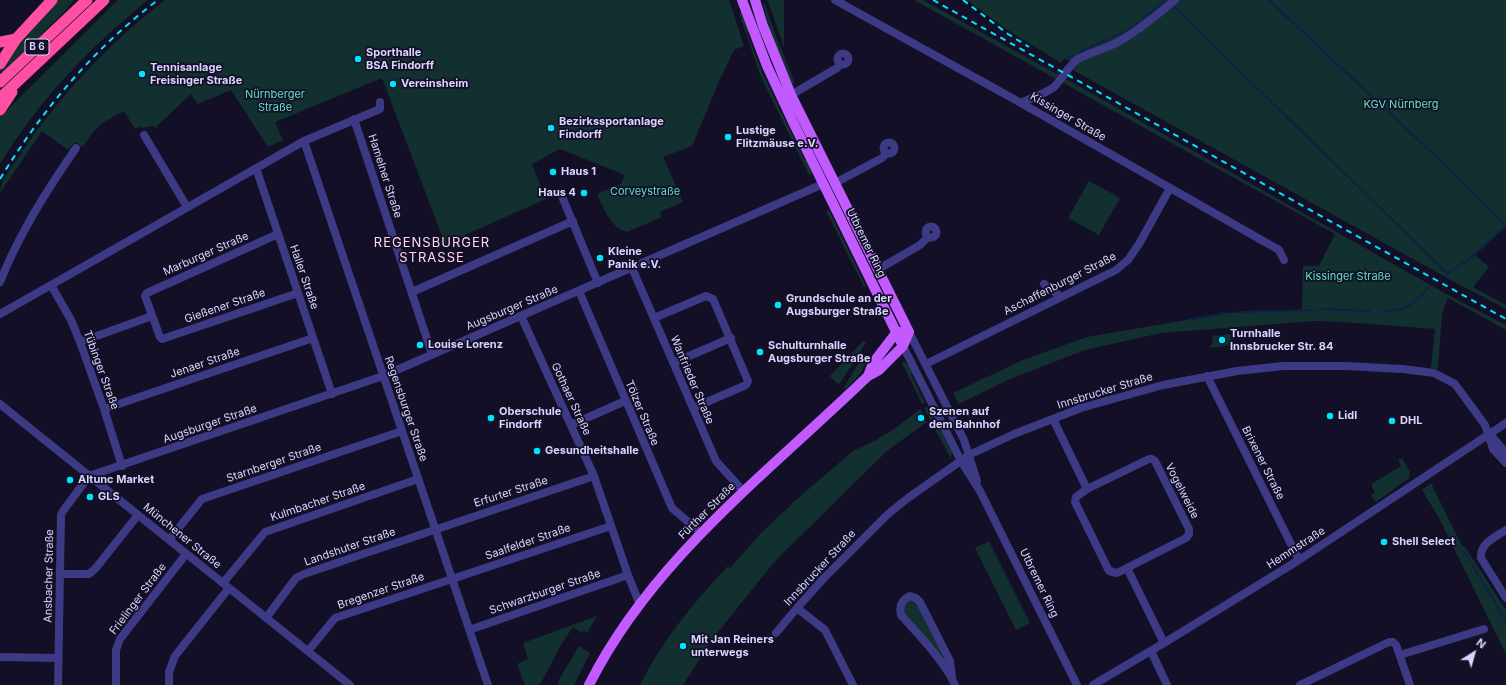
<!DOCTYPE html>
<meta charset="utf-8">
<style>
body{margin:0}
#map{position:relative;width:1506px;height:685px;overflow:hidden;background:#130f26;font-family:Inter,sans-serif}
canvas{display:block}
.north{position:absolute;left:1454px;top:633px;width:40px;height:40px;-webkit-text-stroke:3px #130f26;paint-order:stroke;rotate:37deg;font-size:11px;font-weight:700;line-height:16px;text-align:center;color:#d9d4ff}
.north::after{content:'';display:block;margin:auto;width:14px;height:18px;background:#d9d4ff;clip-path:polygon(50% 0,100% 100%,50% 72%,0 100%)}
</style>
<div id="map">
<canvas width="1506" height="685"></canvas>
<div class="north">N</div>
</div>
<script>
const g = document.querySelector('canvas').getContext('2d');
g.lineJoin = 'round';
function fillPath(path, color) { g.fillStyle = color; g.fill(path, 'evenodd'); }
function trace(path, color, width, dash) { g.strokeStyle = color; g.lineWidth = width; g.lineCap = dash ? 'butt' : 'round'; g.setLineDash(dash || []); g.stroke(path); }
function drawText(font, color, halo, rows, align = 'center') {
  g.font = font + ' Inter,sans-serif'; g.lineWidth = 3.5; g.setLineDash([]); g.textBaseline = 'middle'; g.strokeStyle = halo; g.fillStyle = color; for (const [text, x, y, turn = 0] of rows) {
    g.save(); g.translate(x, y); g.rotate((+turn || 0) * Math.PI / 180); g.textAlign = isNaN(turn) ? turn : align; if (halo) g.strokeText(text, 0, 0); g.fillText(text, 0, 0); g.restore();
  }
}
fillPath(new Path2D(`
 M57 0H74L65 11 0 75C0 56 43 14 57 0Z
 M118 0H148C90 47 39 100 0 164V117Z
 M165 0H729L744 46 734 50 718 84 692 146 663 157 683 202 660 212 662 217 627 232C609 226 605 210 597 194L621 184 625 175 560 149 532 164 546 199 445 244 382 78 275 122 283 140 268 147 231 90 198 104 191 94 155 128 153 126 141 128 140 126 135 129 124 111 104 122 94 131 83 147 75 142 68 150 42 131 0 193C0 181 11 168 18 158 58 97 107 45 165 0Z
 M767 0H784V47L768 1Z
 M914 0H923L1068 80 1450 296 1506 325V330L1448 298 1442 314 1438 369 1431 368 1435 329 1342 322 1314 321 1161 333 1085 350 1010 379 959 404 953 393 1023 360 1087 337 1227 313 1302 310 1303 266H1319L1335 234Z
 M967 0H1506V227L1475 255 1489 267 1473 287 1506 305V309L1447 278 1073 70 1077 65 1064 58 1061 63 1009 31Z
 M763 4H765L774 31 795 83 792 84 771 33Z
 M742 12 749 31 747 33 763 74 804 159 808 162 812 174 809 175 760 75 739 13Z
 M1089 181 1120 198 1099 235 1068 218Z
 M829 210 866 286 864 287 826 211Z
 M1230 334 1232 345 1210 348V345L1213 344 1212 336Z
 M863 341 866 343 840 383 837 384 830 376Z
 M864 355 866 356 863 360 866 361 861 373 846 389 844 387Z
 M903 361 908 365 912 372 911 375 925 403 922 404 902 363Z
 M928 407 952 452 951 459 924 408Z
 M920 409 927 422 888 450 775 561 714 637 683 685H640C661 642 695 601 728 566L730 568 760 534 796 500 833 468 853 451 876 440 896 428Z
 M1402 458 1410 472 1409 478 1376 502 1371 495 1375 493 1371 484 1401 466 1398 460Z
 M1431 483 1462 546 1465 547 1506 610V654L1439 518 1422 490Z
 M989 541 1030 623 1016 630 975 548Z
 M913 599 927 620 950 670 905 617 902 607 904 601Z
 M597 616 587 633 584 630 582 633 573 627 562 643 541 683 538 685H525L517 664 528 659 523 643Z
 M579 646 590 653 574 685H558L560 678Z`), '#12302f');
trace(new Path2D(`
 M1269 0 1445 165 1506 226 1470 258 1447 274
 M1174 7 1448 274
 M1144 18 1166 0
 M1079 52 1126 31 1138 22
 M1068 57 1073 55
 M1322 309 1370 311
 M1383 311C1406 311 1414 304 1429 287
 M1239 312 1317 310
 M1188 320 1227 313
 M1464 551 1470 562
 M1473 566 1506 621`), '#0c2248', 2);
trace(new Path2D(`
 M835 0 1021 103 1279 250 1284 260
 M837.5 59a5.5 5.5 0 1 1 11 0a5.5 5.5 0 1 1-11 0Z
 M791 95 837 68 840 64
 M1021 103C1031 98 1045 94 1054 87 1063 78 1068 66 1078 59 1091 52 1105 49 1118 42 1139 30 1157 15 1175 0
 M354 119 432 354
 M144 135 187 207
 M304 141 488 685
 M883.5 148a5.5 5.5 0 1 1 11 0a5.5 5.5 0 1 1-11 0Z
 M256 168 332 394
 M835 183 882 158 887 153
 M561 194 598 283
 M925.5 232a5.5 5.5 0 1 1 11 0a5.5 5.5 0 1 1-11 0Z
 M278 234 147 293 145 296 160 337 162 339 298 293
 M632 268 716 461 744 492
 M877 270 920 245 928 237
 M0 282C19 234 47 190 76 148
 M1044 284 1061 297
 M51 285 71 320 80 342 104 409 122 466
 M579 291 672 508 701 533
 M412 292 573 221
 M0 314 304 141 380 109V102
 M521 316 594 476 628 575 640 605
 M654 318 706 296 713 299 748 381 746 385 693 408
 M909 332 964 440 977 481
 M80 342 152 316
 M903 346 961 461 980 491 1077 685
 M673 363 731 338
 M926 364 1116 270 1128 260 1139 244 1170 188
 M1207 376 1299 560
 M0 404 350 685
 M104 409 313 338
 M1053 419 1087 489
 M571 425 625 401
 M1490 434 1506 453
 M1149 459H1152L1155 461 1189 529V534L1186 538 1117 573 1109 571 1075 502 1076 497 1087 489Z
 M89 476 383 376 823 184
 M1506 530C1495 537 1480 543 1481 558L1506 598
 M169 540 202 499 402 431
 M1127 568 1164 643
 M60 574H89L95 569 138 515
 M223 583 265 532 418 479
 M797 608 825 630 853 685
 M266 618 296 578 304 574 594 476
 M469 630 628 575
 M776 633 797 608 824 578 888 514 908 498 969 455 1014 434 1081 408 1163 385 1237 371 1283 366H1345L1403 369 1434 373 1455 384 1485 425 1493 449 1506 463
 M308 651 335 618 611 526
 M1151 651 1167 685
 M1400 655 1484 629
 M0 657 58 658
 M952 678 950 661 920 602 916 598 910 596C901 600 899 606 901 615 918 634 945 662 955 685
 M58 685 61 515 63 511 89 476
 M116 685V650L120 639 186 554
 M169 685V672L175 656 229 588
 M1093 685 1164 643 1299 560 1506 423
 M1300 685 1389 642H1393L1396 645 1410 685`), '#3d3a85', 8);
trace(new Path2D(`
 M742 0 767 66 793 122 903 346
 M755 0 763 26 791 95 909 332
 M868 376 873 363 896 333 901 332
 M589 685C652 559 769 472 868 376L879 370 903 346 909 332`), '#c25bff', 10);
trace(new Path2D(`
 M0 42 16 39
 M0 64 16 39 52 0
 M0 82 87 0
 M0 98 104 0
 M0 110 12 92`), '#ff4fa3', 11);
trace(new Path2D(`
 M933 0 1506 319
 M963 0 1008 34 1029 47
 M0 179C42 110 94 48 158 0`), '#00e5ff', 2, [6, 5]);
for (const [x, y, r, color] of [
 [358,59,4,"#00e5ff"],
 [142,74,4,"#00e5ff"],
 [393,84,4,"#00e5ff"],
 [551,128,4,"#00e5ff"],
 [728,137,4,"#00e5ff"],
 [553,172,4,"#00e5ff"],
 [584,193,4,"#00e5ff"],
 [600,258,4,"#00e5ff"],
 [778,305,4,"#00e5ff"],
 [1222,340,4,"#00e5ff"],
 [420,345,4,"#00e5ff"],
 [760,352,4,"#00e5ff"],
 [1330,416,4,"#00e5ff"],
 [491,418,4,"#00e5ff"],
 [921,418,4,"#00e5ff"],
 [1392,421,4,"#00e5ff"],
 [537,451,4,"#00e5ff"],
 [70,480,4,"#00e5ff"],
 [90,497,4,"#00e5ff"],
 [1384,542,4,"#00e5ff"],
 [683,646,4,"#00e5ff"]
]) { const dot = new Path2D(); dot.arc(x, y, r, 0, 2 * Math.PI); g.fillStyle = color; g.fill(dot); trace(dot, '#130f26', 1.5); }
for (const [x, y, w] of [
 [37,47,24]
]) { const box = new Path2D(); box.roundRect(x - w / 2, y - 8, w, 16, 3); g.fillStyle = '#130f26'; g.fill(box); trace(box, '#d9d4ff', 1); }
drawText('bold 10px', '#d9d4ff', null, [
 ["B 6",37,47]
]);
drawText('bold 11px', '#d9d4ff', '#130f26', [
 ["Sporthalle",366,53],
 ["BSA Findorff",366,66],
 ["Tennisanlage",150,68],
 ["Freisinger Straße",150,81],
 ["Vereinsheim",401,84],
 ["Bezirkssportanlage",559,122],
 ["Findorff",559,135],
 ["Lustige",736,131],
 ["Flitzmäuse e.V.",736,144],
 ["Haus 1",561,172],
 ["Haus 4",576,193,"right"],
 ["Kleine",608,252],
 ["Panik e.V.",608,265],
 ["Grundschule an der",786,299],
 ["Augsburger Straße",786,312],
 ["Turnhalle",1230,334],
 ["Innsbrucker Str. 84",1230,347],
 ["Louise Lorenz",428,345],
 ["Schulturnhalle",768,346],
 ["Augsburger Straße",768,359],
 ["Oberschule",499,412],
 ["Findorff",499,425],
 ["Szenen auf",929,412],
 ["dem Bahnhof",929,425],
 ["Lidl",1338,416],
 ["DHL",1400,421],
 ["Gesundheitshalle",545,451],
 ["Altunc Market",78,480],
 ["GLS",98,497],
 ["Shell Select",1392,542],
 ["Mit Jan Reiners",691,640],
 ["unterwegs",691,653]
], 'left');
drawText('11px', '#5fe0c0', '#130f26', [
 ["Nürnberger",275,95],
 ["Straße",275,108],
 ["KGV Nürnberg",1401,105],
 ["Corveystraße",645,192],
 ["Kissinger Straße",1348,277]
]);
drawText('11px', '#d9d4ff', '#130f26', [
 ["Kissinger Straße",1068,117,30],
 ["Hamelner Straße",385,176,72],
 ["Utbremer Ring",866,243,64],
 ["Marburger Straße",206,254,-24],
 ["Haller Straße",304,277,71],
 ["Aschaffenburger Straße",1060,284,-27],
 ["Gießener Straße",225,306,-19],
 ["Augsburger Straße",512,308,-23],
 ["Jenaer Straße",205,363,-19],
 ["Tübinger Straße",101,370,70],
 ["Wanfrieder Straße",692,380,67],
 ["Innsbrucker Straße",1105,391,-17],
 ["Gothaer Straße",571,399,65],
 ["Regensburger Straße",406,409,71],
 ["Tölzer Straße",642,413,67],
 ["Augsburger Straße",210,424,-19],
 ["Starnberger Straße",274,463,-19],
 ["Brixener Straße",1263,463,63],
 ["Vogelweide",1182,491,63],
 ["Erfurter Straße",511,492,-18],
 ["Kulmbacher Straße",318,502,-19],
 ["Fürther Straße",707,511,-45],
 ["Münchener Straße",182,536,39],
 ["Saalfelder Straße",528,542,-19],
 ["Landshuter Straße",350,547,-19],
 ["Hemmstraße",1296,548,-33],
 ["Innsbrucker Straße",820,568,-47],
 ["Ansbacher Straße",49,576,-89],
 ["Utbremer Ring",1039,583,64],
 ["Bregenzer Straße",381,591,-19],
 ["Schwarzburger Straße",545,592,-19],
 ["Frielinger Straße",138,599,-53]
]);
g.letterSpacing = '1px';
drawText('13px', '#ffd6f0', '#130f26', [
 ["REGENSBURGER",432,243],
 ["STRASSE",432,258]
]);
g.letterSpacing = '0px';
</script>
